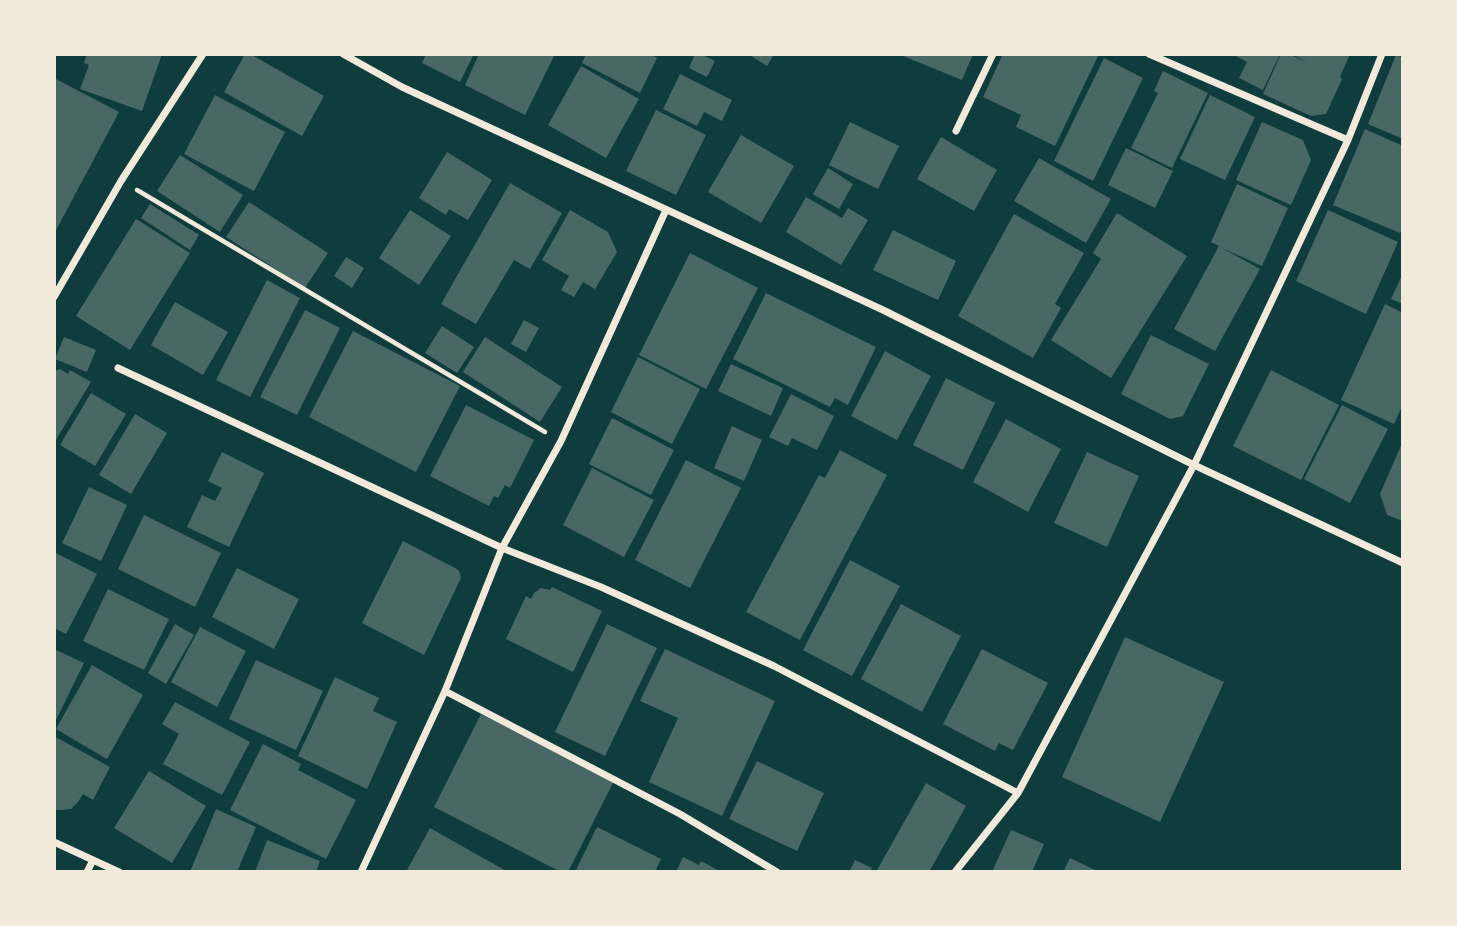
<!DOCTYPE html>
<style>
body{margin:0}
#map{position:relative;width:1457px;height:926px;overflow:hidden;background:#0f3d3e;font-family:"Fira Sans",sans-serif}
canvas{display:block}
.frame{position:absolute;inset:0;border:56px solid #f1e9da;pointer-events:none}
</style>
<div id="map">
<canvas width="1457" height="926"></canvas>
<div class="frame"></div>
</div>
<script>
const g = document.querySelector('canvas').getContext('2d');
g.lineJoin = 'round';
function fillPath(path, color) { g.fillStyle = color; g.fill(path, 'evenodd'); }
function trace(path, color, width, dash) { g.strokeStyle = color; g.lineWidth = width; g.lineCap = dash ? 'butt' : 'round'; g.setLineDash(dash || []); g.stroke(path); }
fillPath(new Path2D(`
 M87 54H162L142 111 80 89 89 65 84 63Z
 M245 54H250L324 96 302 136 224 92Z
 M426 54H474L460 82 422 63Z
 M479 54H555L525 115 465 85Z
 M586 54H650L657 58 640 93 582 63Z
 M695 54H701L715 61 707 77 689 68Z
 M748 54H774L767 66Z
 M898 54H973L962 80Z
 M1003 54H1093L1098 56 1055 146 1016 127 1021 115 983 97Z
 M1232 54H1280L1263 90 1239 78 1247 62Z
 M1281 54H1289L1308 63 1292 54H1350L1340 77 1342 79 1326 114 1311 116 1263 94Z
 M1396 55 1403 58V139L1368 124Z
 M1104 58 1143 78 1093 181 1054 161Z
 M581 66 639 99 606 158 548 125Z
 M1163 71 1208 93 1172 168 1131 148 1158 93 1154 91Z
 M680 74 732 100 722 121 704 112 697 126 663 109Z
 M54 78 119 112 54 234Z
 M215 95 285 132 254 191 184 154Z
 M1210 95 1255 117 1225 180 1180 159Z
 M656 110 706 135 676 195 626 171Z
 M850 122 899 146 878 189 829 165Z
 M1262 122 1303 140 1311 160 1291 205 1236 180Z
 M1365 129 1403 146V228L1400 233 1333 205Z
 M741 135 794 166 761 223 708 192Z
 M941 137 997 170 974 211 917 179Z
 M1126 148 1173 171 1155 208 1108 185Z
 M447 152 492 180 468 220 449 209 446 215 419 198Z
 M180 155 243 195 220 232 157 191Z
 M1039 158 1111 199 1086 243 1014 201Z
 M828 168 853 184 839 209 813 194Z
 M510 183 562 213 530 269 514 260 476 324 441 304Z
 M1237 184 1288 208 1262 266 1222 248 1260 269 1215 351 1174 329 1219 246 1211 242Z
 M806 197 842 218 848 208 868 220 841 265 786 232Z
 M249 202 328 253 305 288 226 237Z
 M150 204 199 235 190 250 141 218Z
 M410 210 451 236 419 285 379 258Z
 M570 210 608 232 617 252 595 289 583 282 574 297 561 290 569 276 542 260Z
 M1328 210 1398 242 1366 314 1296 281Z
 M1117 213 1187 256 1111 378 1051 340 1101 259 1093 253Z
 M1014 214 1084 253 1055 304 1061 308 1033 358 958 316Z
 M136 219 190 253 130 350 76 316Z
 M893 230 956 261 938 300 873 270Z
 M690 253 758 288 706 389 639 355Z
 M346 257 364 268 352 288 334 276Z
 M1403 273V304L1391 299Z
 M267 280 300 298 250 397 216 380Z
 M766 293 876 347 848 405 835 398 830 407 733 359Z
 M175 302 228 332 203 375 151 345Z
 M1385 304 1403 313V404L1394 424 1341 400Z
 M305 310 340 328 297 415 260 397Z
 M524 320 539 328 526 352 511 344Z
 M442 326 474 347 457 373 425 353Z
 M353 331 460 386 416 472 309 417Z
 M1151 335 1209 364 1183 416 1170 419 1121 394Z
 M64 337 96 350 87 372 55 359Z
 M485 337 562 387 540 422 463 372Z
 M885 351 931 376 897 440 851 416Z
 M638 357 700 389 672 444 611 412Z
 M731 364 783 388 771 416 718 391Z
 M60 369 68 374 70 370 91 382 54 443V371Z
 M1271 370 1339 405 1301 480 1233 446Z
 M946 378 995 403 963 470 913 445Z
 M91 393 126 414 95 466 60 445Z
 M791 394 834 416 817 450 792 438 788 446 769 437Z
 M466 405 534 440 510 488 505 485 498 498 494 496 489 506 430 476Z
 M1342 405 1388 429 1350 503 1304 479Z
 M135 414 167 433 131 494 99 475Z
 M612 418 674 450 651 495 589 464Z
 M1006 419 1061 449 1028 512 973 482Z
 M732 426 762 440 744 481 714 468Z
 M1403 441V521L1387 515 1380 494Z
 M840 450 887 475 800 640 746 612 819 475 825 478Z
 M222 452 264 473 229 547 187 527 202 495 215 501 222 488 208 481Z
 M1087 452 1139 476 1107 547 1054 523Z
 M686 460 741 488 690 588 635 560Z
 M592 468 654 500 624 557 563 525Z
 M89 487 127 505 101 561 62 543Z
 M144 515 221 553 195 607 118 569Z
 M403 541 455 568 459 571 461 578 424 655 362 623Z
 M54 552 97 574 66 634 54 628Z
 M850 560 900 586 852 676 803 650Z
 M237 568 299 599 274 649 212 617Z
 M552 587 602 611 573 672 506 639 526 596 531 599 534 593 541 588 550 590Z
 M108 589 169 619 144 670 83 641Z
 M901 604 961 636 922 712 861 679Z
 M175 624 194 635 166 684 148 673Z
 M607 624 657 648 605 756 555 732Z
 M200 627 246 651 217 707 171 682Z
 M1125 637 1224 682 1160 822 1062 777Z
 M54 649 84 663 54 724Z
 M665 649 775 701 722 816 649 782 678 718 640 701Z
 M982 649 1048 683 1013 750 999 743 995 751 943 724Z
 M256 660 323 691 296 750 229 719Z
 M92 665 143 695 107 759 56 729Z
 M335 677 379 698 373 711 397 722 367 789 298 756Z
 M175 702 250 742 222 795 163 764 179 734 162 724Z
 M481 714 614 781 568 872H561L434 807Z
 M54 736 110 767 93 800 83 794 78 802 71 809 63 810H54Z
 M263 744 301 764 298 770 356 800 326 859 230 810Z
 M757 761 824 793 797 851 729 819Z
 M149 771 206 806 172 863 114 828Z
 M926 783 966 806 929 872H876Z
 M216 809 256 827 237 872H190Z
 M597 827 661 859 655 872H575Z
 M430 828 508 872H406Z
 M1011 830 1044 844 1032 872H992Z
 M267 840 320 861 316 872H255Z
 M683 857 699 865 701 861 721 872H676Z
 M1070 858 1099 872H1063Z
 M855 860 872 868 870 872H849Z`), '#486865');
trace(new Path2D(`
 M137 190 545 432`), '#f1e9da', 4.5);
trace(new Path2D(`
 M343 54 402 87 883 310 1194 465 1403 563
 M1149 54 1348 140 1382 54
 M956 131 993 54
 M54 297 121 181 203 54
 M118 368 502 548 601 587 774 666 1018 793
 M445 691 680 814 777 872
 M54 842 119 872
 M87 872 93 860
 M361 872 445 691 502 548 561 441 666 210
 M955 872 1018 793 1194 465 1348 140`), '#f1e9da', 7);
</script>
